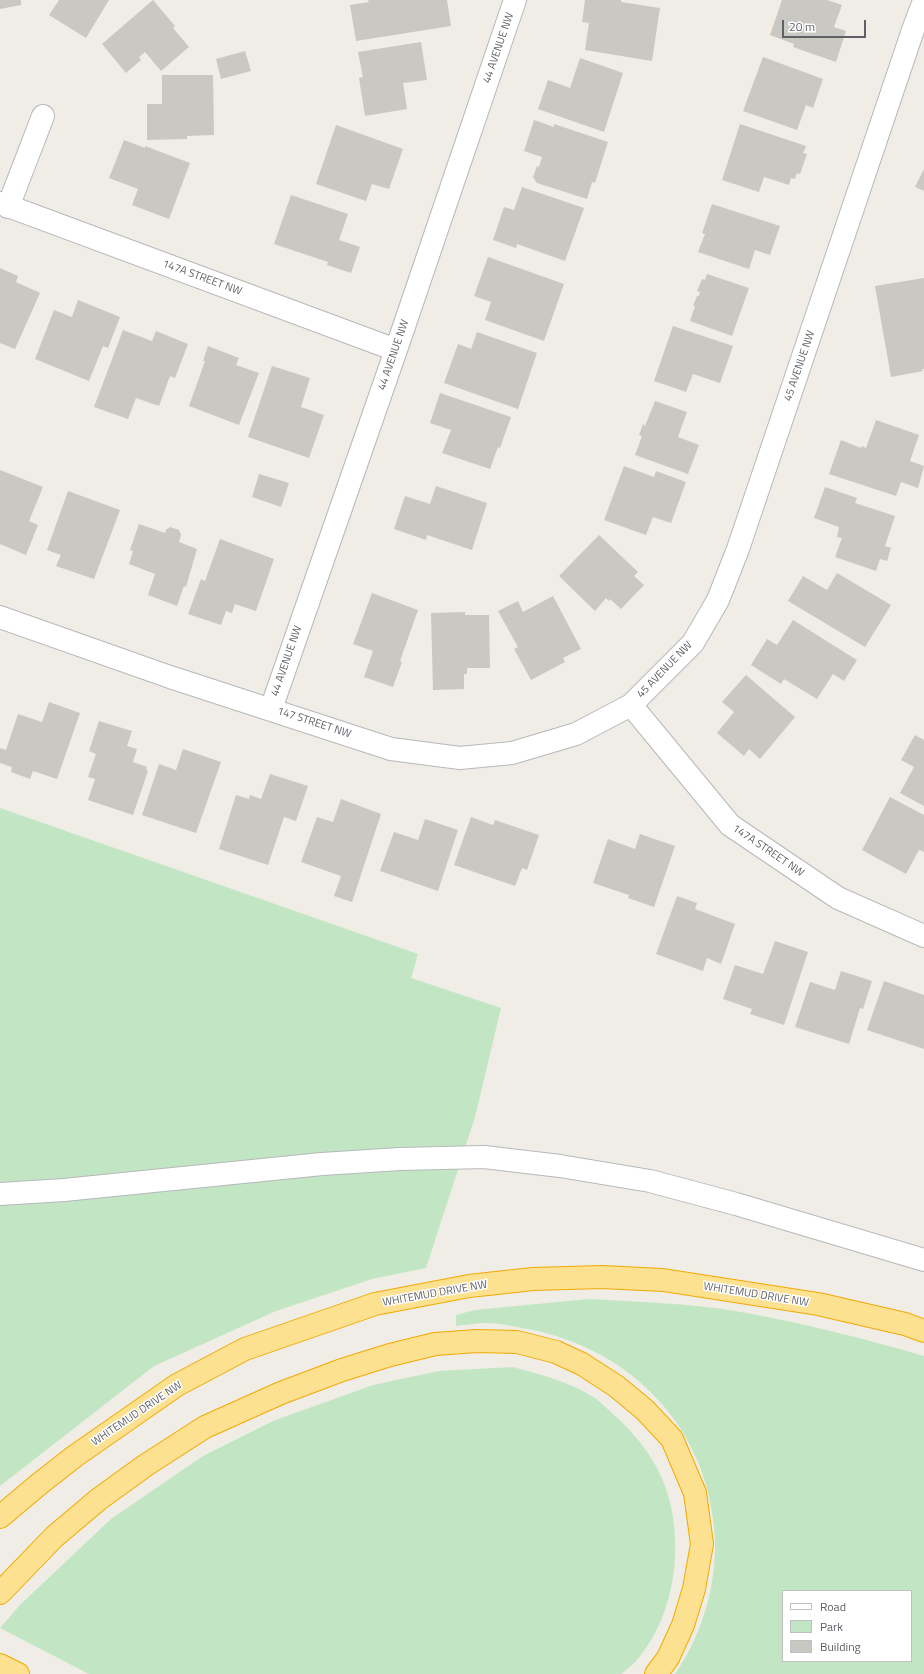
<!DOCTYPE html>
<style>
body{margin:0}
#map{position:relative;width:924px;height:1674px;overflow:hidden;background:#efede5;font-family:"Titillium Web",sans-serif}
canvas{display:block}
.legend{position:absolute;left:782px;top:1590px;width:130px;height:72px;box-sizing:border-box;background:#fff;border:1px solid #bec0c2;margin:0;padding:5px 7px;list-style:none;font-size:12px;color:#5d6166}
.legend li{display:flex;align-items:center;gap:8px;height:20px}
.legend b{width:20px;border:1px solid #bec0c2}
.scale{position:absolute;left:782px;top:20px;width:84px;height:18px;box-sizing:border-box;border:2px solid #5d6166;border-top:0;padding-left:5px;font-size:12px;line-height:14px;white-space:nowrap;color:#5d6166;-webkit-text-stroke:3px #fff;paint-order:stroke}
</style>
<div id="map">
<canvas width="924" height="1674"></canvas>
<ul class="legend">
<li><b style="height:5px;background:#fff"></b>Road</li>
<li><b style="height:11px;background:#c2e6c3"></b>Park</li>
<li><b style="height:11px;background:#cac8c3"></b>Building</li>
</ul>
<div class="scale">20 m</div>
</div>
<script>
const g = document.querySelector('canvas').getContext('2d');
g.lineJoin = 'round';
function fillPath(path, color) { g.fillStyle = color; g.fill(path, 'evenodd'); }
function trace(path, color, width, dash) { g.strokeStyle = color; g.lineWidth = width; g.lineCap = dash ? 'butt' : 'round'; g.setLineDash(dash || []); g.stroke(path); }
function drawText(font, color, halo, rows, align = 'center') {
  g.font = font + ' "Titillium Web",sans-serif'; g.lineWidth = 3; g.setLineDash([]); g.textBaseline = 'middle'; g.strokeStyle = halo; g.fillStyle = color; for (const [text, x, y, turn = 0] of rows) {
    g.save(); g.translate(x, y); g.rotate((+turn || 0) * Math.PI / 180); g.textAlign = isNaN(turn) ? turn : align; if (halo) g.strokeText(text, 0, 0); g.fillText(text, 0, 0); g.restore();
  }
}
fillPath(new Path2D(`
 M0 808 418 954 411 978 501 1008 475 1117 426 1268 372 1279 276 1311 154 1366 0 1486Z
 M589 1299C638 1302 687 1303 735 1311 799 1322 862 1338 924 1356V1674H675C702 1635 716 1587 715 1540 711 1432 634 1349 528 1329 515 1327 500 1323 487 1323 477 1323 466 1325 456 1326V1315L475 1310ZM783 1591H911V1661H783Z
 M513 1367C542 1375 570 1382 595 1398 602 1403 609 1411 615 1416 632 1431 646 1448 657 1468 687 1525 680 1610 637 1660 633 1665 627 1669 621 1674H89L0 1628 21 1604 111 1519 203 1456 273 1421 373 1385 439 1371Z`), '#c2e6c3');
fillPath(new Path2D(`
 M0 0H21V5L0 9Z
 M59 0H109L86 38 49 15Z
 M153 0 175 26 173 28 189 47 161 71 145 52 139 57 141 60 126 73 102 44Z
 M368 0H447L451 26 356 41 350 5 369 2Z
 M585 0H621V2L660 8 652 61 585 50 589 23 582 22Z
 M782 0H827L842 5 834 27 846 31 836 62 793 47 794 44 770 35Z
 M421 42 427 80 403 83 407 109 365 116 359 78 363 77 358 52Z
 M245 51 251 71 221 79 216 59Z
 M763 57 823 79 813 108 806 105 797 130 743 111Z
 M580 58 623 73 604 132 538 109 548 80 570 88Z
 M162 75H213L214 135 187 136V139L147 140V104H162Z
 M534 120 554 127V124L608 142 595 183 592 182 587 199 537 183 533 177 537 166 539 167 542 157 524 151Z
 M740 124 806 146 803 153 807 154 800 174 797 173 795 179 791 178 789 185 764 177 759 192 722 180Z
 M336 125 403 149 389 189 372 184 366 201 316 184Z
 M124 140 145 148V146L190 163 169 219 132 205 138 189 109 178Z
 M924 169V191L915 187Z
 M522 187 584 208 565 261 517 244 516 248 493 240 504 207 514 210Z
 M291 195 348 214 339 240 360 247 351 273 327 265 328 262 274 244Z
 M712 204 780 226 770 255 755 250 749 269 698 252 705 234 702 233Z
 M488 257 564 284 544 341 485 320 491 302 474 296Z
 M0 268 18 276 16 282 40 293 15 349 0 343Z
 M707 274 749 288 732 336 690 321 695 306H693L697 296H699L700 292 697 291 702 279 705 280Z
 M924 278V369H922L923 371 891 377 875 286Z
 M78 300 120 317 108 348 103 346 89 381 35 359 54 310 72 317Z
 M673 326 733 346 720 383 693 374 686 392 654 381Z
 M123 330 152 341 156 331 188 344 175 378 170 376 159 406 136 398 128 419 94 407Z
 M477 332 537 353 518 409 444 383 458 344 471 349Z
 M208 346 239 358 236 365 259 373 239 425 189 406 205 361H203Z
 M272 366 310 378 301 407 324 415 309 458 248 437Z
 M440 393 511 417 500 448 498 447 490 469 442 453 451 430 430 423Z
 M655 401 687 412 678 437 699 445 688 474 635 455 642 436 639 435 643 424 645 426Z
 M876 420 919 435 910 461 924 466 918 488 901 482 896 496 829 474 841 440 861 448 862 446 866 448Z
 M624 466 654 477 656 471 686 482 671 523 653 517 646 535 604 520Z
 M0 470 43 487 29 521 38 525 26 555 0 544Z
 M259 474 289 483 281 507 252 497Z
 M436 486 487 503 472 550 427 535 426 540 394 529 405 496 430 504Z
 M825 487 857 498 855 503 895 516 885 546 891 548 887 561 880 559 876 571 835 557 842 538 837 537 839 527 814 518Z
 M68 491 120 510 94 579 56 566 61 555 47 550Z
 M139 524 165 533 166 530 170 527 179 530 181 535 179 542 197 549 186 587 184 586 177 606 148 595 155 574 129 564 133 551 130 550Z
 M599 535 638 572 634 576 644 585 621 609 610 599 609 601 606 598 595 611 559 576Z
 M220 539 274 559 256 611 235 604 232 613 226 611 221 625 188 614 201 579 205 581Z
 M837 573 891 605 865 647 788 601 803 576 827 590Z
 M372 593 418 610 400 661 402 662 393 687 364 677 373 651 353 644Z
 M553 596 581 649 563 658 565 662 531 680 514 649 518 647 498 611 518 601 523 612Z
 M465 612V615H489L490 668H467V674H464V689L433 690 431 613Z
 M793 620 857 660 844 681 833 674 817 699 784 679 781 684 751 665 767 639 777 645Z
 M746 675 795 717 760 759 749 749 744 756 717 733 734 712 722 702Z
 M49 702 80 713 57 779 33 771 30 779 11 772 12 767 0 763V748L6 750 18 714 42 722Z
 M99 721 132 731 127 746 137 749 133 762 147 767 146 770 148 771 133 815 88 800 95 779 88 777 96 754 89 751Z
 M915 735 924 740V806L900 793 914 767 901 760Z
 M183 749 221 762 196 833 142 815 159 764 176 770Z
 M270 774 308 786 296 821 284 817 268 865 219 849 236 795 249 799 250 795 261 799Z
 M890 797 924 815V852L919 850 906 874 862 850Z
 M341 799 381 814 352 902 334 896 341 876 301 862 317 817 333 822Z
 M471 817 493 825 495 820 539 835 527 870 522 868 515 886 454 865Z
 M425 819 458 830 438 891 380 871 394 832 418 840Z
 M640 834 675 846 654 907 628 898 629 895 593 883 608 839 635 849Z
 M677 896 697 903 695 909 735 924 721 964 707 958 703 971 656 954Z
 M775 941 808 952 784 1025 750 1014 752 1009 723 999 735 965 763 974Z
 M841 971 872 981 863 1009 860 1008 849 1044 795 1027 810 982 835 990Z
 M884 981 924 995V1049L867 1030Z`), '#cac8c3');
const minor = new Path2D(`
 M0 203 396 350
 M8 207 43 116
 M0 617 170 677 391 749 460 758 512 753 576 734 631 705 693 643 718 600 738 549 914 27 924 1
 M631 705 730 825 838 898 924 936
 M271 709 396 350 515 0
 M0 1194 64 1190 322 1164 400 1159 484 1157 560 1166 650 1181 736 1204 924 1260`);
const highway = new Path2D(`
 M0 1517 38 1485 75 1456 177 1385 245 1349 375 1304 469 1286 533 1279 602 1277 663 1280 818 1304 905 1324 924 1331
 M0 1593 54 1537 99 1499 146 1465 205 1427 281 1393 342 1370 390 1355 435 1344 477 1341 517 1342 556 1352 582 1364 616 1386 645 1410 672 1439 695 1493 702 1544 694 1589 683 1625 668 1658 656 1674
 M0 1665 18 1674`);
trace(minor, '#b6b8bc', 24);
trace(highway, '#f2a903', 24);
trace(minor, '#fff', 22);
trace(highway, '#fce190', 22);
drawText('11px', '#5d6166', '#fff', [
 ["44 AVENUE NW",499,48,-71],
 ["147A STREET NW",202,278,20],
 ["44 AVENUE NW",394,355,-71],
 ["45 AVENUE NW",800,366,-71],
 ["44 AVENUE NW",287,661,-71],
 ["45 AVENUE NW",665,670,-46],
 ["147 STREET NW",314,723,18],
 ["147A STREET NW",768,851,34],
 ["WHITEMUD DRIVE NW",435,1294,-10],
 ["WHITEMUD DRIVE NW",756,1295,9],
 ["WHITEMUD DRIVE NW",137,1414,-34]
]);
</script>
